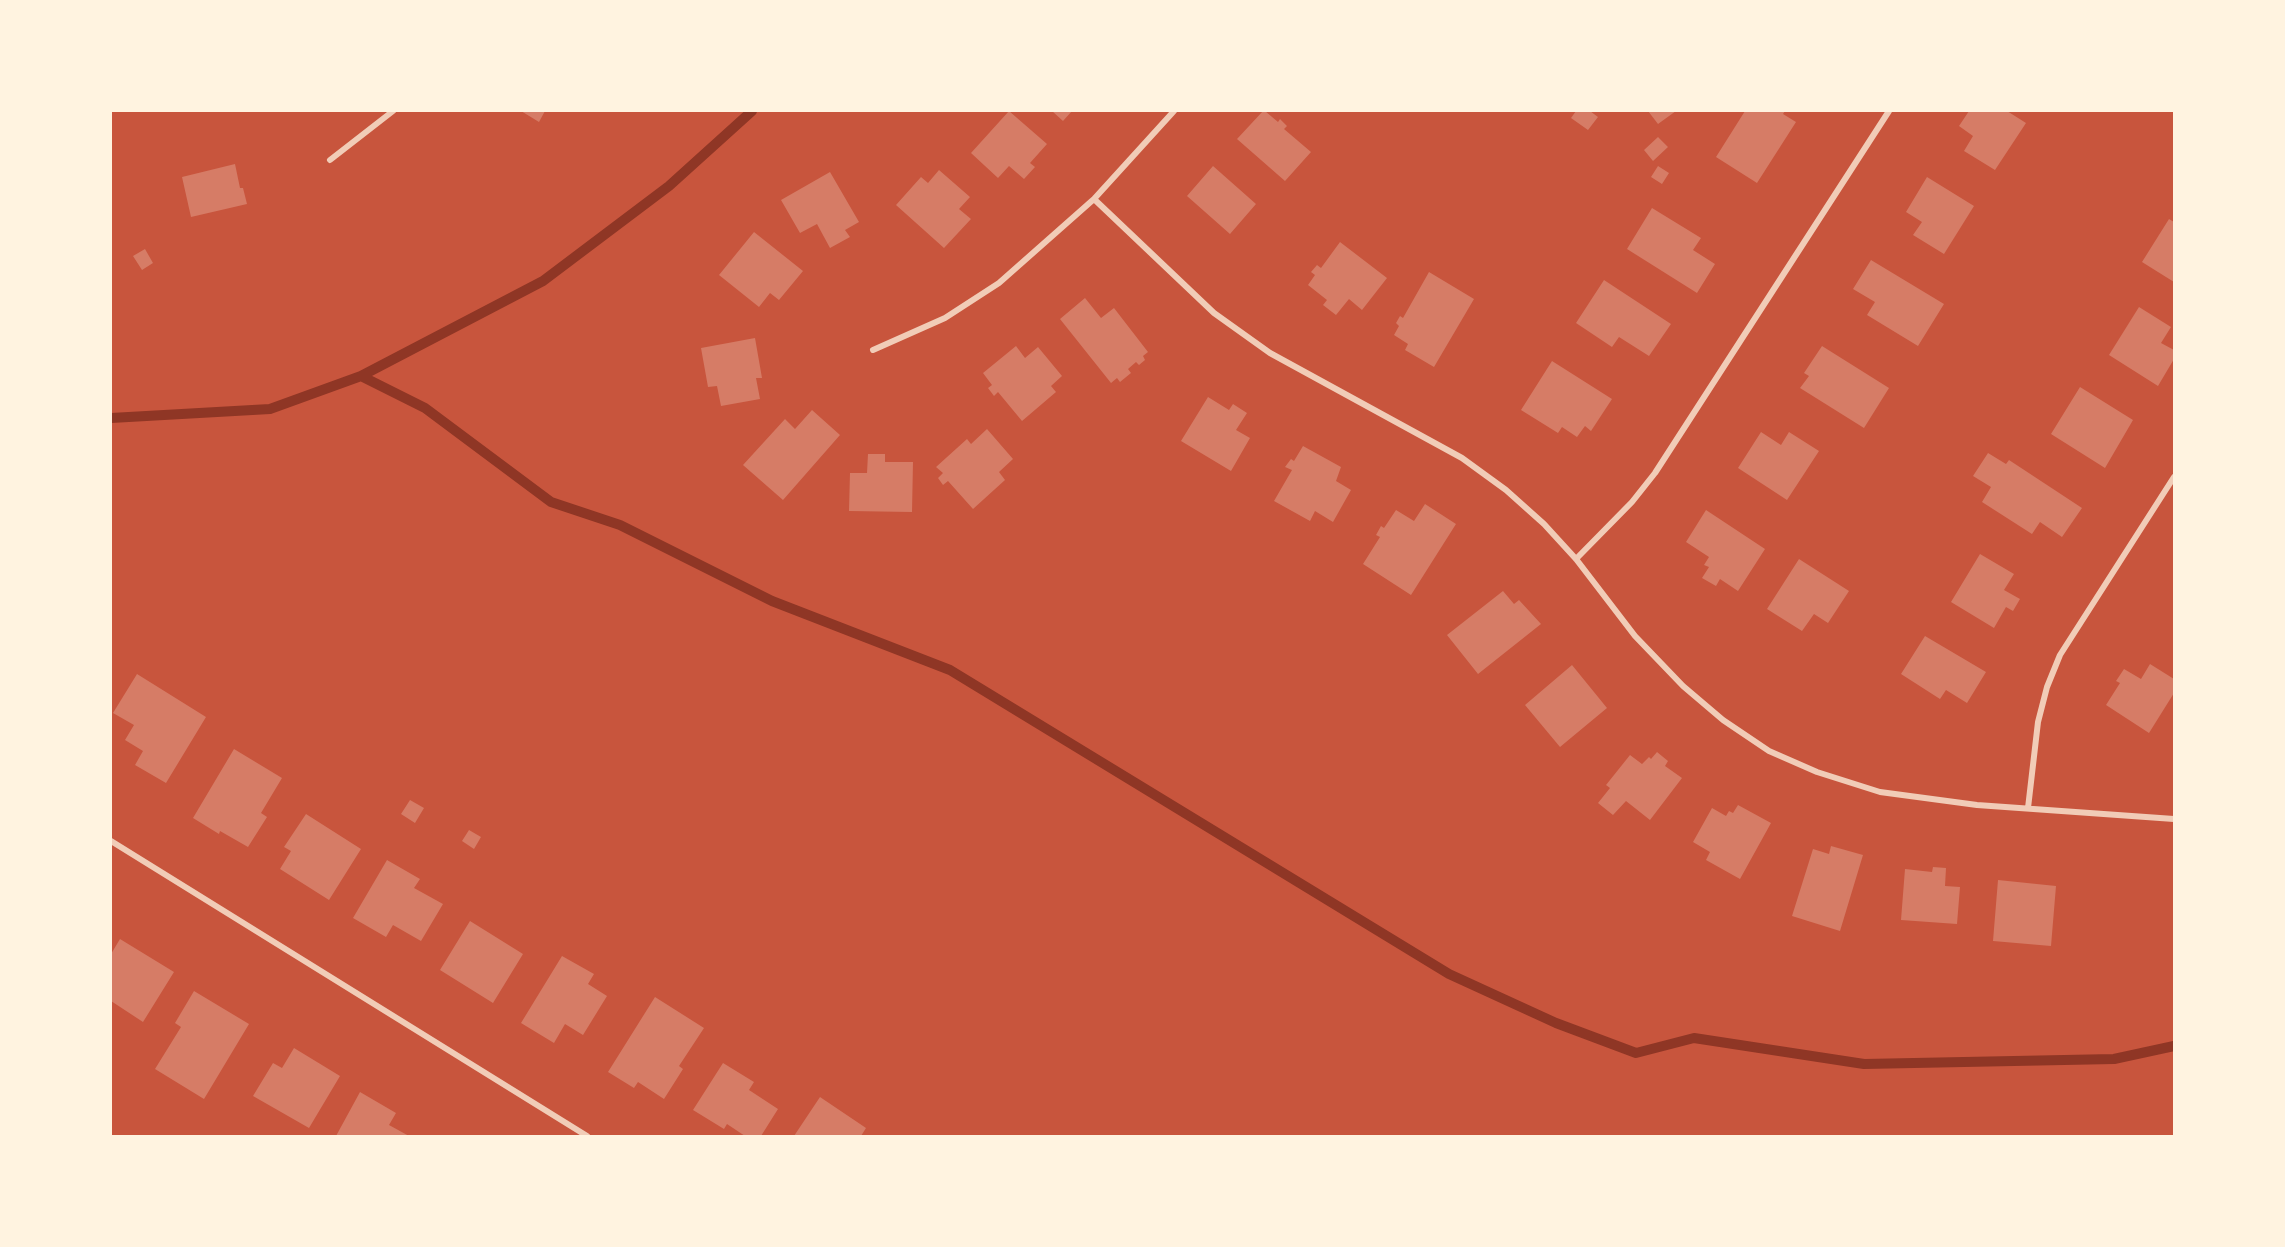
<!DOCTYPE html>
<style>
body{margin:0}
#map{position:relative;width:2285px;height:1247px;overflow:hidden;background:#c8553d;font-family:"Golos Text",sans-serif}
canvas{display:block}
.frame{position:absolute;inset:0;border:112px solid #fff3e0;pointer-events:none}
</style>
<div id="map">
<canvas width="2285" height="1247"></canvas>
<div class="frame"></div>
</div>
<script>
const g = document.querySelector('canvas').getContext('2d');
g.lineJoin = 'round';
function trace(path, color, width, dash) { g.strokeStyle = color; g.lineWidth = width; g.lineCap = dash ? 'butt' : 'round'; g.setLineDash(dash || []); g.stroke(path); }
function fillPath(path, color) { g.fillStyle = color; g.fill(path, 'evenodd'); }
trace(new Path2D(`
 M361 376 425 408 551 502 620 525 772 601 950 670 1449 974 1556 1023 1636 1053 1694 1038 1864 1064 2114 1059 2174 1046
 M111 418 270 409 361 376 543 281 669 186 752 111`), '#8f3625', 10);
fillPath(new Path2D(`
 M521 111H545L539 122Z
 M1009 111 1047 144 1030 163 1035 167 1024 179 1009 166 998 178 971 153Z
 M1052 111H1072L1063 121Z
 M1263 111H1265L1278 122 1280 119 1287 126 1284 129 1311 152 1285 181 1237 139Z
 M1576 111H1590L1598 117 1588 130 1571 118Z
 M1648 111H1676L1658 124Z
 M1745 111H1785L1783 114 1796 122 1757 183 1716 157Z
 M1969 111H2007L2026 123 1995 170 1964 151 1973 136 1959 126Z
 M1658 137 1668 147 1653 161 1644 150Z
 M235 164 240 188H243L247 204 191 217 182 177Z
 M1213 166 1256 204 1230 234 1187 196Z
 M1658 166 1669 173 1662 184 1651 177Z
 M939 170 970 197 959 209 971 219 944 248 896 205 921 177 928 183Z
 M830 172 859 222 845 230 850 237 830 248 817 224 800 233 781 200Z
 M1927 177 1974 206 1944 254 1913 235 1922 222 1906 212Z
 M1652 208 1701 238 1693 250 1715 264 1697 293 1627 249Z
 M2169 219 2174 222V282L2142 262Z
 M754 232 803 271 779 300 770 293 759 307 719 275Z
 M1340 242 1387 278 1362 310 1349 299 1336 315 1323 305 1327 300 1308 285 1315 275 1311 272 1317 265 1321 268Z
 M145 249 153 263 142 270 133 256Z
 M1871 260 1944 304 1918 346 1867 315 1875 302 1853 289Z
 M1429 272 1474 299 1434 367 1405 350 1408 344 1394 335 1399 326 1396 323 1400 316 1403 318Z
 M1604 280 1671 324 1649 356 1619 337 1612 347 1576 323Z
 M1085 298 1101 318 1114 308 1148 352 1143 356 1145 360 1139 365 1136 362 1128 369 1131 373 1120 382 1117 378 1111 383 1060 319Z
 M2139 307 2171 327 2161 343 2174 350V359L2158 386 2109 355Z
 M755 338 762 378H756L760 399 721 406 717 386 708 387 701 348Z
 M1016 346 1025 358 1038 347 1062 376 1051 386 1056 392 1022 421 998 392 994 396 988 388 992 385 983 373Z
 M1822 346 1889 388 1864 428 1800 388 1809 376 1804 373Z
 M1552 361 1612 399 1591 431 1585 426 1577 437 1562 427 1558 433 1521 410Z
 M2080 387 2133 420 2105 468 2051 434Z
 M1208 397 1229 410 1233 404 1247 413 1236 430 1250 438 1231 471 1181 441Z
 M812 410 840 435 783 500 743 465 785 419 795 429Z
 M987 429 1013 459 999 472 1005 480 973 509 948 481 943 485 938 478 943 473 936 467 967 439 971 444Z
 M1761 432 1781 445 1789 432 1819 451 1787 500 1738 468Z
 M1303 446 1341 467 1336 481 1351 490 1333 522 1315 511 1310 521 1274 501 1292 470 1285 467 1291 459 1294 461Z
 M1988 453 2006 464 2009 460 2082 508 2062 537 2040 522 2032 534 1982 502 1991 487 1973 476Z
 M868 454H885V462H913L912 512 849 511 850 473H867Z
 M1425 504 1456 524 1411 595 1363 564 1380 537 1376 535 1381 526 1384 528 1396 510 1414 521Z
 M1706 510 1765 549 1738 591 1720 579 1716 586 1702 578 1709 567 1704 565 1709 557 1686 542Z
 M1980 554 2014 574 2004 590 2020 599 2013 611 2006 607 1994 628 1951 602Z
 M1799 559 1849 591 1828 623 1814 614 1802 631 1767 609Z
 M1503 591 1514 604 1519 600 1541 624 1478 674 1447 635Z
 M1925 636 1986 672 1967 703 1946 690 1940 699 1901 674Z
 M2150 664 2174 679V693L2149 733 2106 705 2120 683 2116 681 2124 669 2141 679Z
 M1572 665 1607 708 1560 747 1525 705Z
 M137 674 206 717 166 783 135 765 143 751 125 740 134 725 113 713Z
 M234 749 282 778 261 813 267 817 248 847 220 831 219 834 193 818Z
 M1657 752 1668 761 1665 766 1682 778 1650 820 1626 801 1613 815 1598 803 1610 788 1606 785 1630 755 1642 764 1649 757 1651 759Z
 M410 800 424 808 415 823 401 814Z
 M1738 805 1771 823 1740 879 1706 860 1710 852 1693 842 1712 808 1726 816 1729 811 1733 813Z
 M306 814 361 849 329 900 280 869 291 851 284 847Z
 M469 830 481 837 474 849 462 841Z
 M1831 846 1863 855 1840 931 1792 916 1813 849 1829 854Z
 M387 860 420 879 414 888 443 904 421 941 393 925 386 937 353 918Z
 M1933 867 1946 868 1945 886 1960 887 1957 924 1901 920 1905 869 1932 872Z
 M1998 880 2056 886 2051 946 1993 941Z
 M470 921 523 954 493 1003 440 970Z
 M120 939 174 972 143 1022 111 1001V954Z
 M562 956 594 974 588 984 607 996 583 1035 565 1024 554 1043 521 1023Z
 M194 991 249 1024 204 1099 155 1069 181 1027 175 1023Z
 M655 997 704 1028 679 1066 683 1069 664 1099 638 1082 634 1088 608 1072Z
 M294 1048 340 1076 309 1128 253 1096 273 1063 282 1068Z
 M723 1063 754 1082 749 1090 778 1109 761 1136H745L727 1124 724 1129 693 1110Z
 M360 1092 396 1113 389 1125 409 1136H336Z
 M820 1097 866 1128 861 1136H794Z`), '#d67c66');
trace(new Path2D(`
 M330 160 393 111
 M1094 199 1214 313 1270 353 1462 458 1506 490 1544 524 1576 559 1635 636 1683 686 1723 720 1769 751 1817 772 1880 792 1977 805 2174 819
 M873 350 945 318 999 283 1094 199 1174 111
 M1576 559 1632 502 1655 473 1889 111
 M2028 808 2038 722 2047 687 2060 655 2174 477
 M111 841 587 1136`), '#f1ccb7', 6);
</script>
